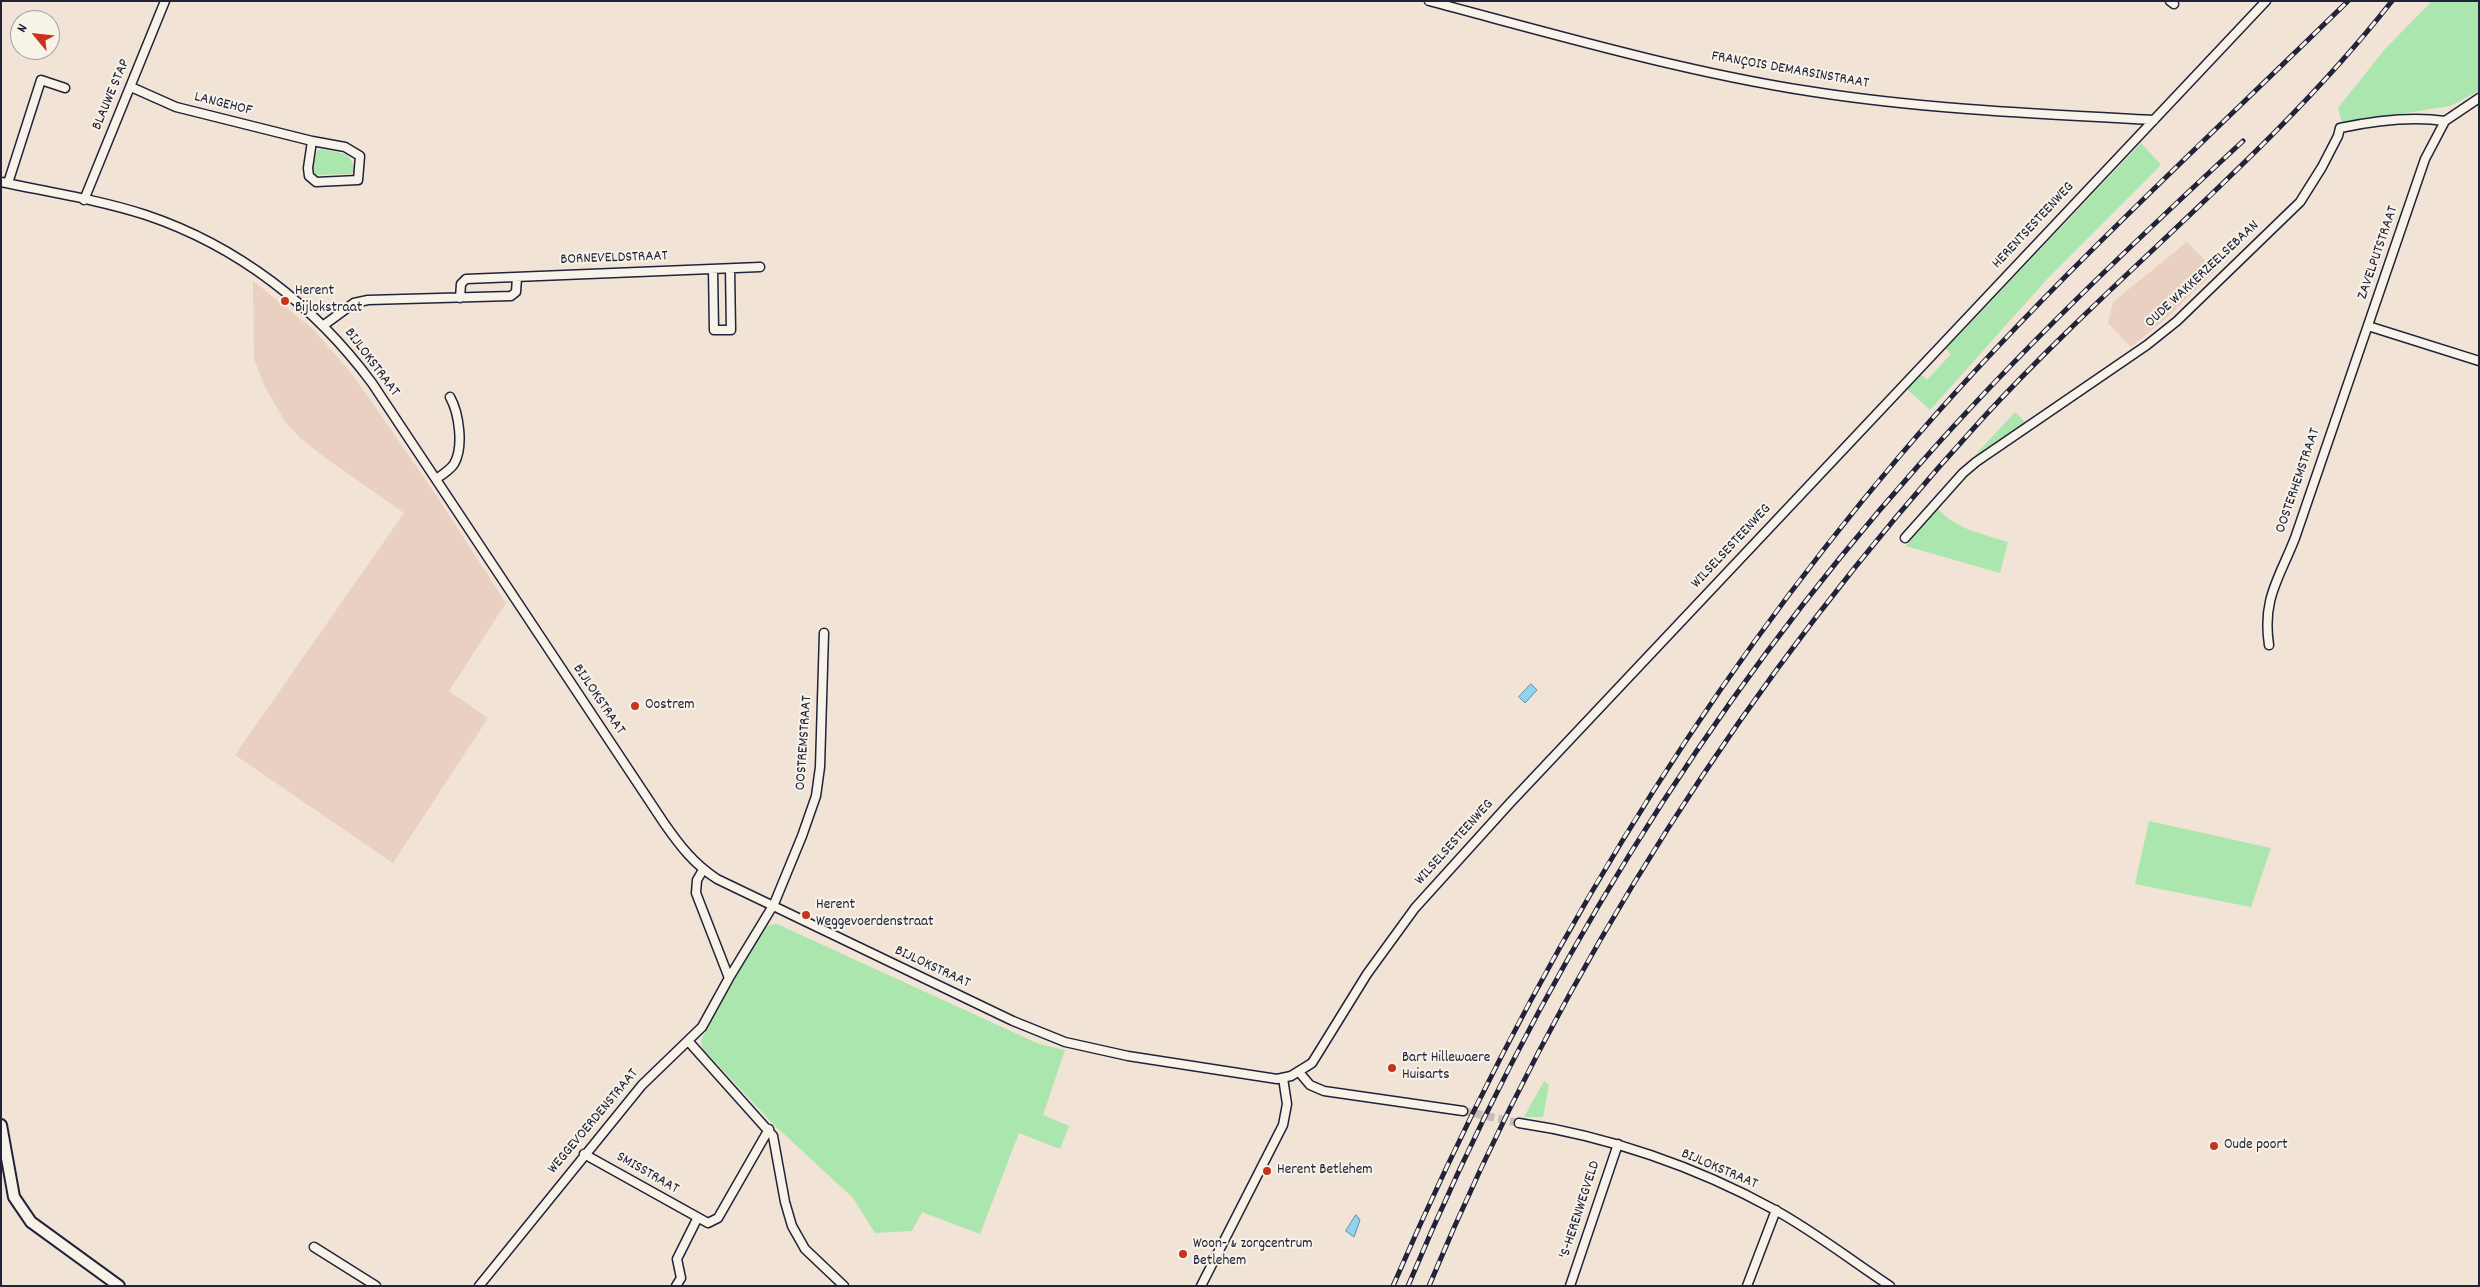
<!DOCTYPE html>
<meta charset="utf-8">
<style>
body{margin:0}
#map{position:relative;width:2480px;height:1287px;overflow:hidden;background:#f1e3d6;font-family:Dekko,sans-serif}
canvas{display:block}
.frame{position:absolute;inset:0;border:2px solid #22223b;pointer-events:none}
.north{position:absolute;left:10px;top:10px;width:50px;height:50px;box-sizing:border-box;background:#f7f3e8;border:1px solid #a29fa3;border-radius:50%;rotate:298deg;font-size:14px;font-weight:700;line-height:20px;text-align:center;color:#22223b}
.north::after{content:'';display:block;margin:auto;width:18px;height:22px;background:#c8321e;clip-path:polygon(50% 0,100% 100%,50% 72%,0 100%)}
</style>
<div id="map">
<canvas width="2480" height="1287"></canvas>
<div class="frame"></div>
<div class="north">N</div>
</div>
<script>
const g = document.querySelector('canvas').getContext('2d');
g.lineJoin = 'round';
function fillPath(path, color) { g.fillStyle = color; g.fill(path, 'evenodd'); }
function trace(path, color, width, dash) { g.strokeStyle = color; g.lineWidth = width; g.lineCap = dash ? 'butt' : 'round'; g.setLineDash(dash || []); g.stroke(path); }
function drawText(font, color, halo, rows, align = 'center') {
  g.font = font + ' Dekko,sans-serif'; g.lineWidth = 4; g.setLineDash([]); g.textBaseline = 'middle'; g.strokeStyle = halo; g.fillStyle = color; for (const [text, x, y, turn = 0] of rows) {
    g.save(); g.translate(x, y); g.rotate((+turn || 0) * Math.PI / 180); g.textAlign = isNaN(turn) ? turn : align; if (halo) g.strokeText(text, 0, 0); g.fillText(text, 0, 0); g.restore();
  }
}
fillPath(new Path2D(`
 M2187 242 2215 271 2169 316 2131 347 2108 323 2113 302Z
 M253 281 314 330 355 378 434 492 506 603 449 691 488 718 393 863 235 755 404 513 327 459 301 439 286 423 265 387 254 359Z`), '#e9d0c0');
fillPath(new Path2D(`
 M2432 1H2479V91L2450 106 2342 123 2338 108 2385 49Z
 M2141 143 2161 165 2049 277 1930 410 1907 389 1922 375 1927 380 1951 354 1946 349Z
 M322 149C338 153 353 151 354 171L350 174 317 175 312 171 317 151Z
 M2015 412 2027 424 1970 465 1968 463Z
 M1938 509C1956 529 1982 534 2008 542L2000 573 1906 546Z
 M2149 821 2271 848 2251 907 2135 884Z
 M777 924 1039 1044 1065 1050 1043 1115 1069 1126 1060 1149 1019 1133 980 1234 922 1212 912 1231 875 1233 853 1198 772 1123 702 1048 701 1040 764 926Z
 M1544 1081 1549 1085 1543 1117H1524Z`), '#aae6ad');
const water = new Path2D(`
 M1531 684 1537 690 1525 703 1519 697Z
 M1356 1215 1360 1220 1354 1237 1346 1231Z`);
fillPath(water, '#8fd3f1');
trace(water, '#638ca8', 1);
trace(new Path2D(`
 M1463 1111 1519 1123`), '#c8bcb7', 8, [8, 4]);
const minor = new Path2D(`
 M1429 1C1554 34 1680 71 1808 91 1922 109 2038 114 2154 120
 M2170 1 2174 4
 M131 87 176 107 312 141 345 147 360 156 358 180 316 182 309 176 308 168 312 141
 M1 182C49 192 100 200 146 215 238 246 315 306 372 383L664 823C680 846 694 864 717 879L1013 1021 1065 1042 1128 1056 1277 1079 1291 1076 1312 1063 1367 974 1415 908 1510 803 2266 1
 M8 183 41 80 65 88
 M84 200 165 1
 M713 269 714 330H731L730 269
 M460 298 461 284 466 279 760 267
 M324 325 354 303 368 300 511 296 516 292 517 278
 M2368 326 2479 361
 M436 479C442 475 450 470 454 464 464 447 459 413 450 397
 M1905 538 1963 473 1976 462 2147 345 2177 321 2300 202 2322 167 2338 136 2340 128C2373 121 2411 116 2445 121
 M2269 645C2262 599 2279 579 2295 538L2425 159 2445 121 2479 98
 M729 978 774 904 802 836 816 796 820 767 824 633
 M689 1042 773 1136 785 1202 792 1226 805 1249 844 1286
 M1299 1072 1310 1085 1324 1091 1463 1111
 M1519 1123C1608 1136 1697 1167 1775 1210 1815 1232 1852 1261 1890 1286
 M584 1154 708 1223 718 1218 769 1129
 M314 1247 376 1286
 M479 1286 642 1085 702 1027 729 978 696 893 697 880 703 870
 M676 1286 681 1278 677 1259 697 1219
 M1201 1286 1283 1125 1287 1104 1283 1078
 M1570 1286 1618 1144
 M1747 1286 1776 1210`);
const tertiary = new Path2D(`
 M1 1125 14 1197 31 1222 119 1286`);
trace(minor, '#22223b', 11);
trace(tertiary, '#22223b', 14);
trace(minor, '#f7f3e8', 8);
trace(tertiary, '#f7f3e8', 10);
const rail = new Path2D(`
 M1393 1286C1523 985 1686 708 1898 458 2036 295 2196 150 2348 1
 M1408 1286C1533 988 1703 708 1918 466 2019 351 2130 246 2243 141
 M1429 1286C1562 967 1749 674 1982 419 2114 275 2271 155 2392 1`);
trace(rail, '#22223b', 5);
trace(rail, '#f7f3e8', 3, [9]);
for (const [x, y, r, color] of [
 [285,301,5,"#c8321e"],
 [635,706,5,"#c8321e"],
 [806,915,5,"#c8321e"],
 [1392,1068,5,"#c8321e"],
 [2214,1146,5,"#c8321e"],
 [1267,1171,5,"#c8321e"],
 [1183,1254,5,"#c8321e"]
]) { const dot = new Path2D(); dot.arc(x, y, r, 0, 2 * Math.PI); g.fillStyle = color; g.fill(dot); trace(dot, '#f7f3e8', 2); }
drawText('15px', '#22223b', '#f7f3e8', [
 ["FRANÇOIS DEMARSINSTRAAT",1790,71,10],
 ["BLAUWE STAP",112,95,-67],
 ["LANGEHOF",223,105,14],
 ["HERENTSESTEENWEG",2034,226,-47],
 ["ZAVELPUTSTRAAT",2379,253,-71],
 ["BORNEVELDSTRAAT",614,259,-2],
 ["OUDE WAKKERZEELSEBAAN",2203,275,-43],
 ["BIJLOKSTRAAT",371,363,53],
 ["OOSTERHEMSTRAAT",2299,481,-71],
 ["WILSELSESTEENWEG",1732,547,-47],
 ["BIJLOKSTRAAT",598,700,56],
 ["OOSTREMSTRAAT",805,743,-86],
 ["WILSELSESTEENWEG",1455,843,-48],
 ["BIJLOKSTRAAT",932,968,25],
 ["WEGGEVOERDENSTRAAT",594,1122,-50],
 ["BIJLOKSTRAAT",1719,1170,23],
 ["SMISSTRAAT",647,1174,30],
 ["'S-HERENWEGVELD",1581,1210,-72]
]);
drawText('15px', '#22223b', '#f7f3e8', [
 ["Herent",295,292],
 ["Bijlokstraat",295,309],
 ["Oostrem",645,706],
 ["Herent",816,906],
 ["Weggevoerdenstraat",816,923],
 ["Bart Hillewaere",1402,1059],
 ["Huisarts",1402,1076],
 ["Oude poort",2224,1146],
 ["Herent Betlehem",1277,1171],
 ["Woon- & zorgcentrum",1193,1245],
 ["Betlehem",1193,1262]
], 'left');
</script>
